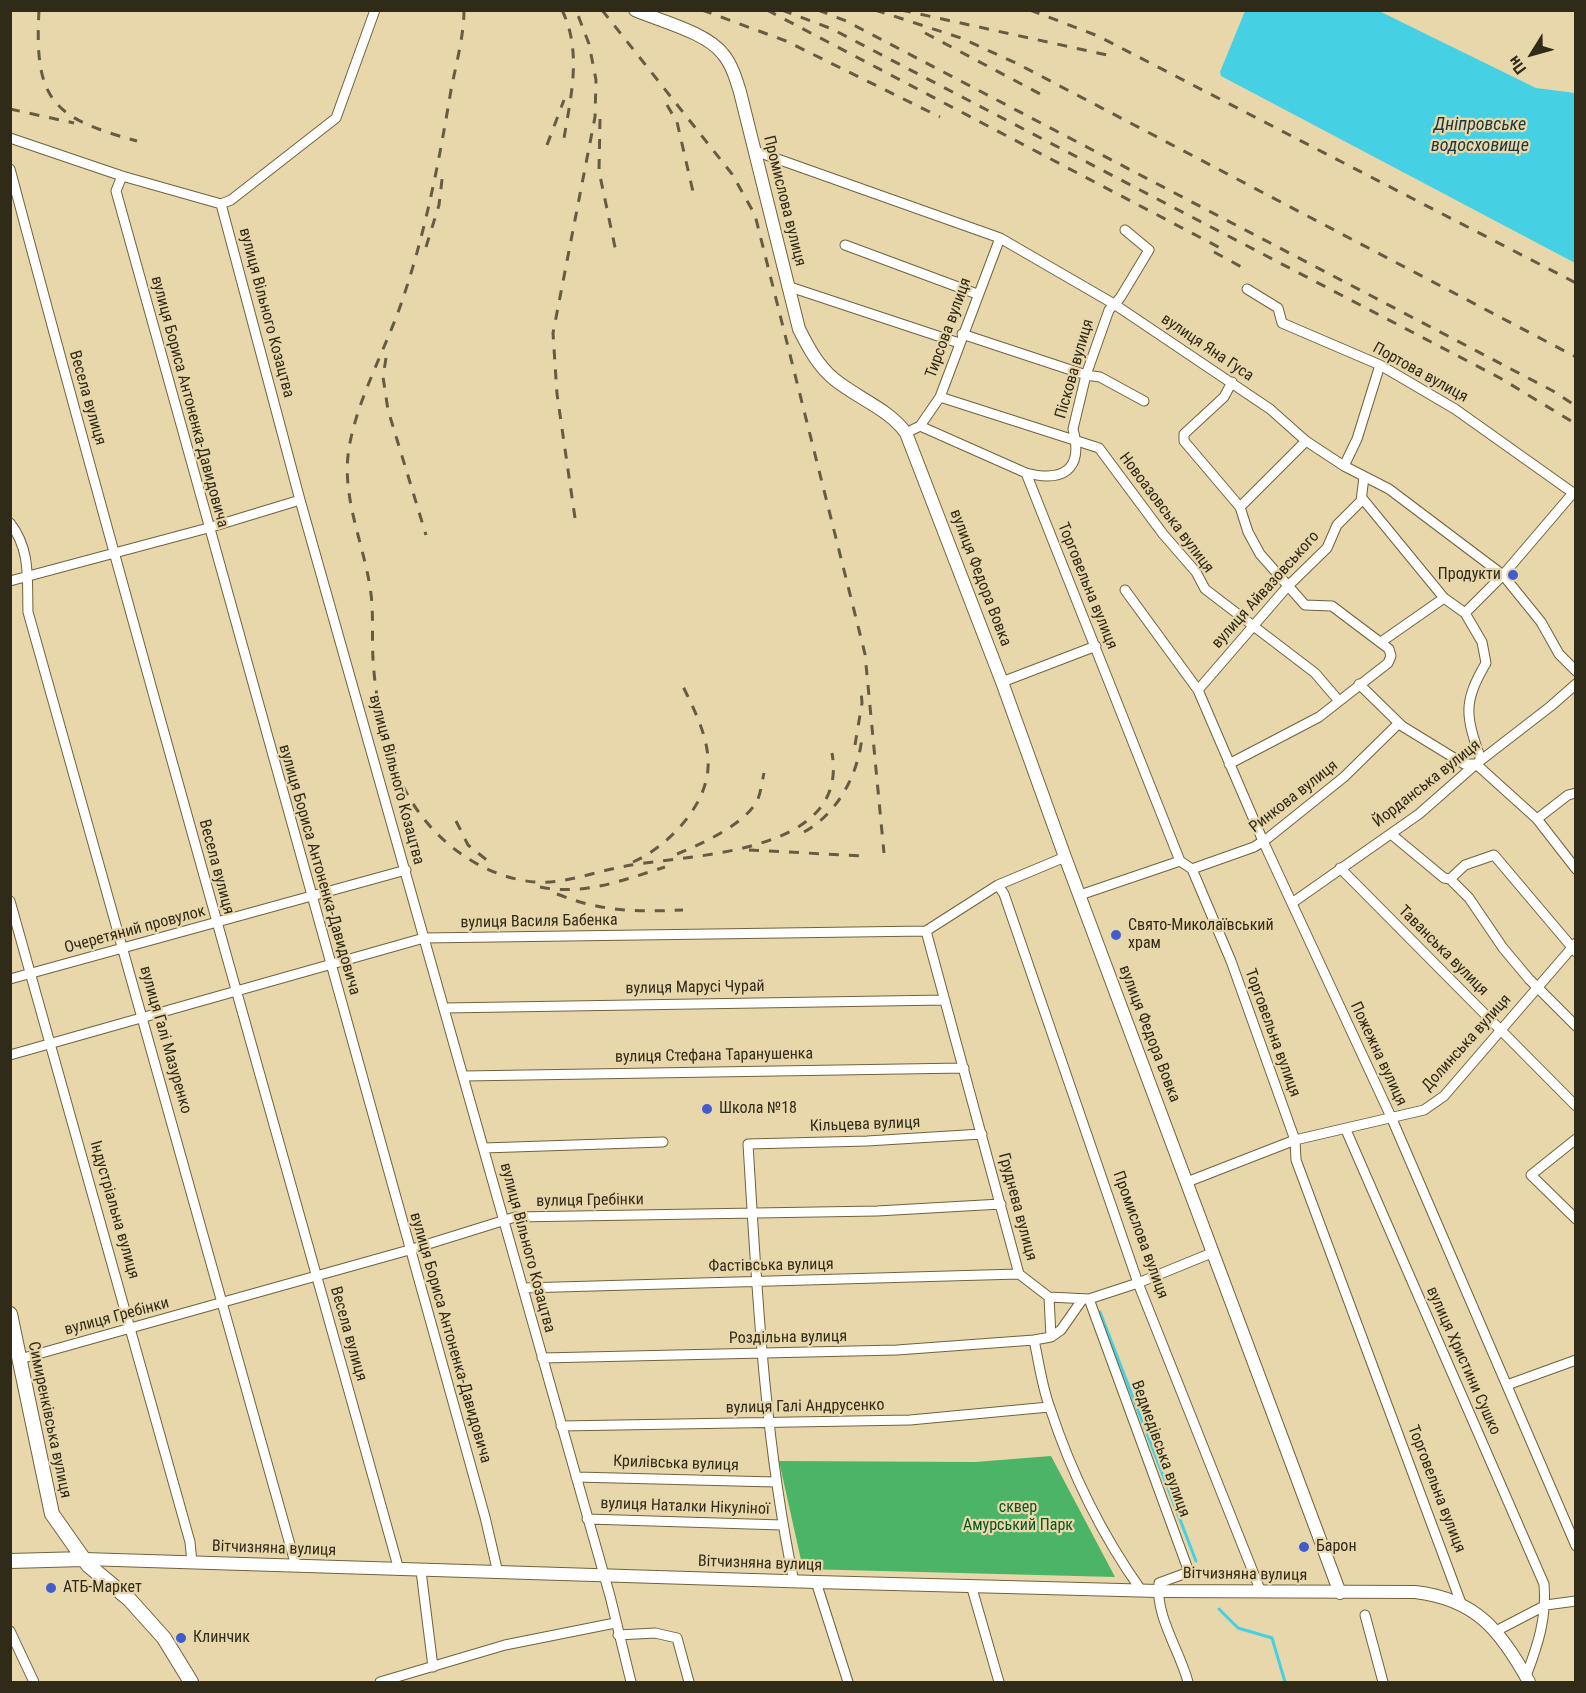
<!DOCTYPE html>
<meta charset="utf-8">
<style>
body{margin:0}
#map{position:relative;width:1586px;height:1693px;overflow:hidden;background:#e8d7ab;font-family:"Roboto Condensed",sans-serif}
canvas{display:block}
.frame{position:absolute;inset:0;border:12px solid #302a19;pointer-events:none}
.north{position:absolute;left:1502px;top:24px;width:60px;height:60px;-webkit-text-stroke:4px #e8d7ab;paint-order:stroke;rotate:233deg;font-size:16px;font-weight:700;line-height:24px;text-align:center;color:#302a19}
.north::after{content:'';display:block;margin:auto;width:21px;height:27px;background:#302a19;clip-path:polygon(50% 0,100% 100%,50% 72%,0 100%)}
</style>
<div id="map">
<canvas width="1586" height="1693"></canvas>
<div class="frame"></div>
<div class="north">Пн</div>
</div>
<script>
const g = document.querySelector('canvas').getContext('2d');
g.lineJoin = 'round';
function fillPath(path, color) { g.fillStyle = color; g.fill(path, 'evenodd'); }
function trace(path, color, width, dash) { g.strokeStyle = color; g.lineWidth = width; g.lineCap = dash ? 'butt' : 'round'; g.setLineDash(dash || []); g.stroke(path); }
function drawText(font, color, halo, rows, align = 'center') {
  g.font = font + ' "Roboto Condensed",sans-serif'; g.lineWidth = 4.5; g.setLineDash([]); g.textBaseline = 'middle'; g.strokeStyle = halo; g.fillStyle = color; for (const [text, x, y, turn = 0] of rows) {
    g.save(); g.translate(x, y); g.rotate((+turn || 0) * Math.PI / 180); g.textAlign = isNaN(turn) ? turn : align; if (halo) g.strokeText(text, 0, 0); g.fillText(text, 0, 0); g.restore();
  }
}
fillPath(new Path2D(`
 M1051 1456 1115 1577 803 1569 779 1461 975 1462Z`), '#4cb466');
fillPath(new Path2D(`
 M1245 11H1379L1536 88 1575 93V263L1221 76 1220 72Z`), '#46d0e4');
trace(new Path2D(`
 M1100 1312 1196 1561
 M1219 1609 1238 1628 1272 1638 1285 1682`), '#46d0e4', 3);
const minor = new Path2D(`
 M10 138 122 176 221 204 300 500 610 1596 631 1682
 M755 151 1000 238 1114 304 1270 409 1306 441 1344 466 1389 489 1503 575 1541 622 1559 654 1576 671
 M10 169C135 638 269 1104 399 1570
 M122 176 116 191 485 1517 498 1573
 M221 204 231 200 336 118 375 10
 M845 245 977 294
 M787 286 959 343
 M1247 289 1278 308 1282 323 1380 365 1455 409 1576 495
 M962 334 1086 375 1100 377 1144 401
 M940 397 1099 448 1163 534 1196 572 1205 589 1315 673 1339 701
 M920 426 940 397 1000 238
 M906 433 920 426 1026 473 1180 861 1192 869 1231 961 1295 1140 1296 1160 1461 1603
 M1344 466 1357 439 1380 365
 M1026 473C1062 482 1084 471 1073 429L1086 375 1109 310 1120 298 1149 250 1125 230
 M1362 498 1444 598 1465 613 1482 642 1486 663C1462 704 1466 716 1481 760
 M1240 507 1306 441
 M10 523C31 550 27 579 28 612L296 1566
 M10 581 208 528 300 500
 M1125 590 1198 690 1263 841 1392 1119 1576 1546
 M1465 613 1503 575 1573 493
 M1381 642 1444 598
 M1002 682 1096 646
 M1359 684 1402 726 1464 764H1476L1537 819 1576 869
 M1198 690 1287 587 1327 548 1337 525 1361 501 1364 477
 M1229 764 1319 717 1388 663 1391 656 1389 649 1332 606 1305 605 1260 554 1248 532 1240 507 1184 441V434L1224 397 1232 382
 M1537 819 1568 795 1576 793
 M1391 834 1444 878 1450 879 1469 898 1503 948 1529 979 1576 1026
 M1340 868 1576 1106
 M1192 869 1254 847 1268 838 1344 777 1399 723
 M1450 879 1465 865 1494 855 1576 952
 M998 885 1004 894 1138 1283 1261 1592
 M1080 895 1180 861
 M10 901 190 1542 192 1563
 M1292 903 1419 814 1476 764 1551 706 1576 684
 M926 931 1019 1274 1049 1297 1051 1337 1034 1340C1039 1363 1042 1387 1050 1408 1071 1472 1102 1535 1141 1590
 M10 979 406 870
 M444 1008 945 1000
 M10 1055 424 938 926 931 998 885 1065 857
 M464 1076 964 1068
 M1346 1130 1544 1584C1547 1617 1538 1645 1526 1676
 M1576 1139 1531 1175 1576 1219
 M484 1148 663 1142
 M1187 1182 1295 1140 1424 1110 1444 1096 1576 943
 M523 1288 1019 1274
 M1049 1297 1089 1299 1138 1283 1214 1252
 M1089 1299 1189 1572 1159 1583C1155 1616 1180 1651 1188 1682
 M1051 1337 1061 1330 1082 1300
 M542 1358 897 1350 1034 1340
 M20 1359 409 1250 515 1217 877 1211 1001 1204
 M1507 1385 1576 1360
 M561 1426 910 1420 1049 1407
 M576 1477 775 1482
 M587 1519 782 1525
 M421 1571 433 1667
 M794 1582C764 1438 757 1290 748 1144L867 1141 982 1134
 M816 1582 848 1682
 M971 1585 999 1682
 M1365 1615 1383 1682
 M10 1631 34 1682
 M1496 1631 1546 1605 1576 1601
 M618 1635 655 1633 677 1638 689 1682
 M380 1682 505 1645 615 1623`);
const tertiary = new Path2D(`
 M635 10C660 21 706 32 723 54 732 65 736 79 740 92L799 329C808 347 818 366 834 379 857 398 889 409 906 433L1002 682 1065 857 1340 1593
 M84 1559 816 1582 1158 1591 1415 1592C1476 1599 1501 1631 1529 1682`);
const secondary = new Path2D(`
 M10 1314 52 1514 88 1565 129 1599 164 1638 191 1682
 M10 1561 84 1559`);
trace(minor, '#72623b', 11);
trace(tertiary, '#72623b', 14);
trace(secondary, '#72623b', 16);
trace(minor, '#fff', 9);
trace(tertiary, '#fff', 12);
trace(secondary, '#fff', 14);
trace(new Path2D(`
 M39 10C34 100 52 118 137 141
 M464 10C464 36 456 64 451 90 439 162 425 235 401 304 385 350 357 400 349 448 340 502 369 553 372 605 373 623 372 641 373 659 375 696 385 748 401 782 423 830 469 870 521 880 557 888 591 872 626 866 692 854 850 855 832 753
 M562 10C583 53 570 100 563 144
 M602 10 732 174 755 215 865 654 884 853
 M702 10 786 41 940 117
 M767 10 1226 251
 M782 10 832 29 1500 378 1576 424
 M818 10 846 21 1553 391 1576 406
 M875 10 961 38 1018 64 1576 357
 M901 10 1107 55
 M1030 10 1098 36 1576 283
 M925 33 1044 96
 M667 105 677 122 694 196
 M10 109 74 123
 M600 119 599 171 616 252
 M547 145 564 100
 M426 247 439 205 443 171
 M1214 252 1249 271
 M386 358 383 377 388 410 426 535
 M575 518 557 394 553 333 595 117 596 80 589 44 576 10
 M855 745 862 703 861 689
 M456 821 468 845 488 861
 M804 832C838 813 858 775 862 737
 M749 850 864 856
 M677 854C701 844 744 825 757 801 761 793 762 781 764 773
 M633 862C667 847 706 807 708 768 710 737 692 706 680 680
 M540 887C584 896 623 880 665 867
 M557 894C602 912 636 912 683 910`), '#655c43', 3, [10, 10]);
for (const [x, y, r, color] of [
 [1513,575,6,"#405ccf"],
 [1116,935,6,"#405ccf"],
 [707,1109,6,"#405ccf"],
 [1304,1547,6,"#405ccf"],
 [51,1588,6,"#405ccf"],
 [181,1638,6,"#405ccf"]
]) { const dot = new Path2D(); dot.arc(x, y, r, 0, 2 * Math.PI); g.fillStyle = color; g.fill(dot); trace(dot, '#e8d7ab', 2); }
drawText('16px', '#302a19', '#e8d7ab', [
 ["Промислова вулиця",784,201,76],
 ["вулиця Вільного Козацтва",266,313,75],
 ["Тирсова вулиця",949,328,-70],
 ["вулиця Яна Гуса",1207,348,34],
 ["Піскова вулиця",1075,369,-74],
 ["Портова вулиця",1420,373,29],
 ["Весела вулиця",87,398,74],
 ["вулиця Бориса Антоненка-Давидовича",189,402,75],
 ["Новоазовська вулиця",1166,513,53],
 ["вулиця Федора Вовка",980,578,69],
 ["Торговельна вулиця",1087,586,68],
 ["вулиця Айвазовського",1266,590,-48],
 ["вулиця Вільного Козацтва",396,780,75],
 ["Йорданська вулиця",1427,784,-38],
 ["Ринкова вулиця",1294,797,-38],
 ["Весела вулиця",216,867,75],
 ["вулиця Бориса Антоненка-Давидовича",319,870,74],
 ["вулиця Василя Бабенка",539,922,-1],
 ["Очеретяний провулок",135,930,-15],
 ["Таванська вулиця",1443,951,45],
 ["вулиця Марусі Чурай",695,988,-1],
 ["Торговельна вулиця",1272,1033,70],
 ["вулиця Федора Вовка",1149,1034,69],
 ["вулиця Галі Мазуренко",165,1040,74],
 ["Долинська вулиця",1467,1043,-48],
 ["Пожежна вулиця",1378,1054,65],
 ["вулиця Стефана Таранушенка",714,1056,-1],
 ["Кільцева вулиця",865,1125,-2],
 ["вулиця Гребінки",590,1201,-1],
 ["Груднева вулиця",1017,1207,75],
 ["Індустріальна вулиця",114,1210,74],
 ["Промислова вулиця",1140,1235,70],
 ["вулиця Вільного Козацтва",527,1248,75],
 ["Фастівська вулиця",771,1266,-1],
 ["вулиця Гребінки",117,1317,-15],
 ["Весела вулиця",348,1334,74],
 ["вулиця Бориса Антоненка-Давидовича",450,1338,74],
 ["Роздільна вулиця",788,1338,-1],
 ["вулиця Христини Сушко",1463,1361,66],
 ["вулиця Галі Андрусенко",805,1407,-1],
 ["Симиренківська вулиця",49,1420,78],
 ["Ведмедівська вулиця",1160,1449,70],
 ["Крилівська вулиця",676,1464,2],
 ["Торговельна вулиця",1436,1489,69],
 ["вулиця Наталки Нікуліної",685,1507,2],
 ["Вітчизняна вулиця",274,1549,2],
 ["Вітчизняна вулиця",760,1564,2],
 ["Вітчизняна вулиця",1245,1575,1]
]);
drawText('16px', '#302a19', '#e8d7ab', [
 ["Продукти",1501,575,"right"],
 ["Свято-Миколаївський",1128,926],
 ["храм",1128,944],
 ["Школа №18",719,1109],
 ["Барон",1316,1547],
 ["АТБ-Маркет",63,1588],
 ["Клинчик",193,1638]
], 'left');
drawText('16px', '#075523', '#e8d7ab', [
 ["сквер",1018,1508],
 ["Амурський Парк",1018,1526]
]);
drawText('italic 18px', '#1a373c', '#e8d7ab', [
 ["Дніпровське",1480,125],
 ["водосховище",1480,146]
]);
</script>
